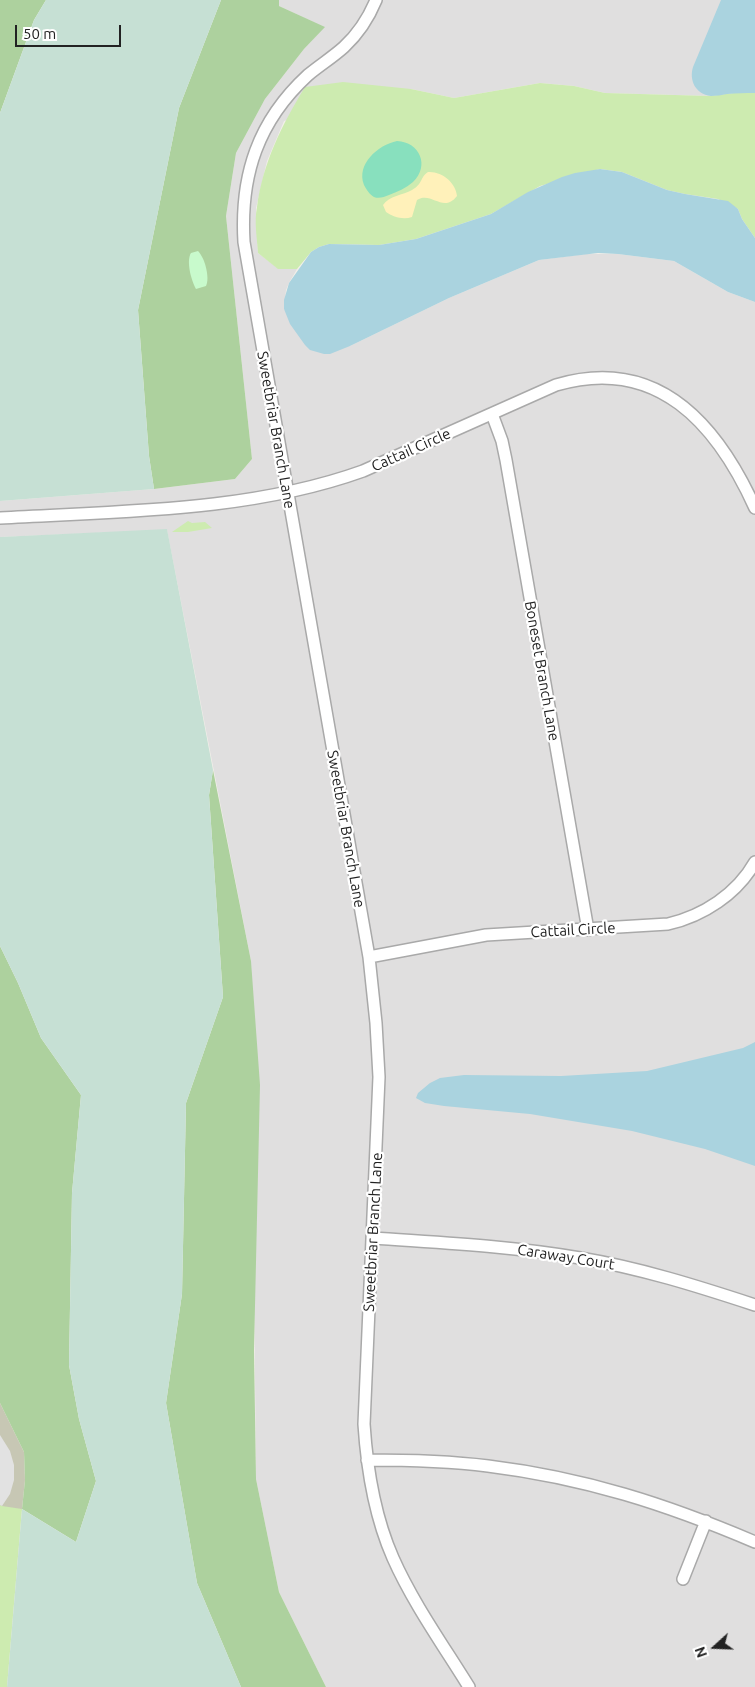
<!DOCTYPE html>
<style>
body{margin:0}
#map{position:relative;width:755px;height:1687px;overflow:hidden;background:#f2efe9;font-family:Ubuntu,sans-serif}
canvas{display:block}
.north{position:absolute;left:690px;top:1622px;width:50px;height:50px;-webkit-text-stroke:4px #fff;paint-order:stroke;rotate:250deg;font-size:14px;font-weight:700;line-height:20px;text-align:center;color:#222}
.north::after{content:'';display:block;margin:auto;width:18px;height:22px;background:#222;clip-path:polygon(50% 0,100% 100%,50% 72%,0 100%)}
.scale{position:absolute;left:15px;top:25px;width:106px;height:22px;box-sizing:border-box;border:2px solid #222;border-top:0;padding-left:6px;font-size:15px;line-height:18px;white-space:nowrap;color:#222;-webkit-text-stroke:4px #fff;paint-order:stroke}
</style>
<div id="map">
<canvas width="755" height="1687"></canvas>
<div class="north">N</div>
<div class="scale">50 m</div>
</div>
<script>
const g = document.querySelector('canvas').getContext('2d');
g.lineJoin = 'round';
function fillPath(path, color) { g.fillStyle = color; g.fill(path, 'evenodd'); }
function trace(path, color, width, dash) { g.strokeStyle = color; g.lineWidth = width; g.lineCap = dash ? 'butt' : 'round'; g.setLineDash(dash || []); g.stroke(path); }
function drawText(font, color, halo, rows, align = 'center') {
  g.font = font + ' Ubuntu,sans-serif'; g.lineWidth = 4.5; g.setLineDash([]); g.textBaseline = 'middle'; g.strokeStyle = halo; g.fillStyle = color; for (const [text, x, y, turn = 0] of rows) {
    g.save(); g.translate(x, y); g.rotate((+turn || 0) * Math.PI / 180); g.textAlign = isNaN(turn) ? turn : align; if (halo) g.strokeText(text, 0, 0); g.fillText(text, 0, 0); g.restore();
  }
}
fillPath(new Path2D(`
 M279 0H755V93L741 92 710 96 605 93 574 86 540 83 454 98 411 89 284 121 267 161 256 208 258 253 278 268 297 269 289 283 286 290 284 309 350 346 449 298 539 260 585 254H618L674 261 728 292 755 302V1687H326L279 1592 256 1479 251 961 167 530 0 537V501L154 489 235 479 252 459 226 216 236 153 265 99 304 49 324 27 279 6Z`), '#e0dfdf');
fillPath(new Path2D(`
 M0 1403 24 1452 25 1480 22 1509 0 1553Z`), '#c7c7b4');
fillPath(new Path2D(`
 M343 82 411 89 454 98 540 83 574 86 605 93 710 96 741 92 755 93V238L742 219 738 209 718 199 685 194 667 190 622 172 600 169 540 186 491 214 416 239 379 245 329 244 319 247 311 252 297 269H278L258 253C257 238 254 222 257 207 263 162 282 125 305 87Z
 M188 521 192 523 205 522 212 528 188 532H172Z
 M0 1505 2 1506 22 1509 7 1687H0Z`), '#cdebb0');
fillPath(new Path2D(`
 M0 0H46L34 20 0 113Z
 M221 0H279V6L325 27 304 49 265 99 236 153 226 216 252 459 235 479 154 489 149 456 138 310 179 108Z
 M213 770 251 961 260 1085 254 1350 256 1479 279 1592 326 1687H241L197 1583 166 1403 182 1294 186 1103 223 997 209 795Z
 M0 946 18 983 41 1038 81 1095 72 1193 69 1365 79 1419 96 1481 76 1542 22 1509 25 1480 24 1452 0 1403Z`), '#add19e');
fillPath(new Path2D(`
 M46 0H221L179 108 138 310 149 456 154 489 0 501V113L34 20Z
 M167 529 213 770 209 795 223 997 186 1103 182 1294 166 1403 197 1583 241 1687H7L22 1509 76 1542 96 1481 79 1419 69 1365 72 1193 81 1095 41 1038 18 983 0 946V537Z`), '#c6e0d4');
fillPath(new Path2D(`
 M428 172C442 171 456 183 457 196 443 214 432 191 417 200L412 217C403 220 393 217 386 212L383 205C389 196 403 195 412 190 423 184 420 177 428 172Z`), '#fff1ba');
fillPath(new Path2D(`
 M198 251C205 258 210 278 206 286L196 289C191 280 186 261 191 253Z`), '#c8facc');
fillPath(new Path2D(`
 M397 141C420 142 430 166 413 182 406 188 397 192 389 195 384 197 379 199 374 197 370 195 366 189 364 185 356 164 378 145 397 141Z`), '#88e0be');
fillPath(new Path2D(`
 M0 1435 10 1451 14 1465V1480L10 1494 2 1506 0 1505Z`), '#e2e2e2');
fillPath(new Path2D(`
 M721 0H755V93C745 93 737 93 727 94 722 95 716 96 711 96 695 94 689 80 693 67Z
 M600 169 622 172 667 190 685 194 728 201 738 209 742 219 755 238V302L728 292 674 261 618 254 598 253 539 260 449 298 350 346 330 354H324L310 350 305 345 290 324 284 309V300L289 283 311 252 319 247 329 244 379 245 416 239 491 214 528 192 562 177 575 173Z
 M755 1042V1166L705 1149 632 1131 530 1114 444 1106 425 1103 416 1098 418 1093 430 1083 440 1078 464 1075 561 1076 647 1071 743 1048Z`), '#aad3df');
const minor = new Path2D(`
 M376 0C369 17 358 34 344 47 333 57 320 65 308 75 258 121 240 175 244 242L369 957 376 1023 379 1077 364 1424C367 1470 374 1515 393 1558 413 1603 443 1645 469 1687
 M492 414 502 441 506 460 588 930
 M0 518C120 511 249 512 363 471L556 385C657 355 717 424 755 508
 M369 957 486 935 668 924C703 916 737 894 755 862
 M373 1238C442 1243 511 1246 580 1258 640 1268 697 1286 755 1305
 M367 1460C407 1460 448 1461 488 1466 585 1478 666 1504 755 1542
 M683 1579 706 1521`);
trace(minor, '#a9a9a9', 14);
trace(minor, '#fff', 11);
drawText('15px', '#222', '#fff', [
 ["Sweetbriar Branch Lane",276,430,80],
 ["Cattail Circle",411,450,-24],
 ["Boneset Branch Lane",542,671,80],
 ["Sweetbriar Branch Lane",346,829,80],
 ["Cattail Circle",573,930,-3],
 ["Sweetbriar Branch Lane",373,1232,-87],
 ["Caraway Court",566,1257,9]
]);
</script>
